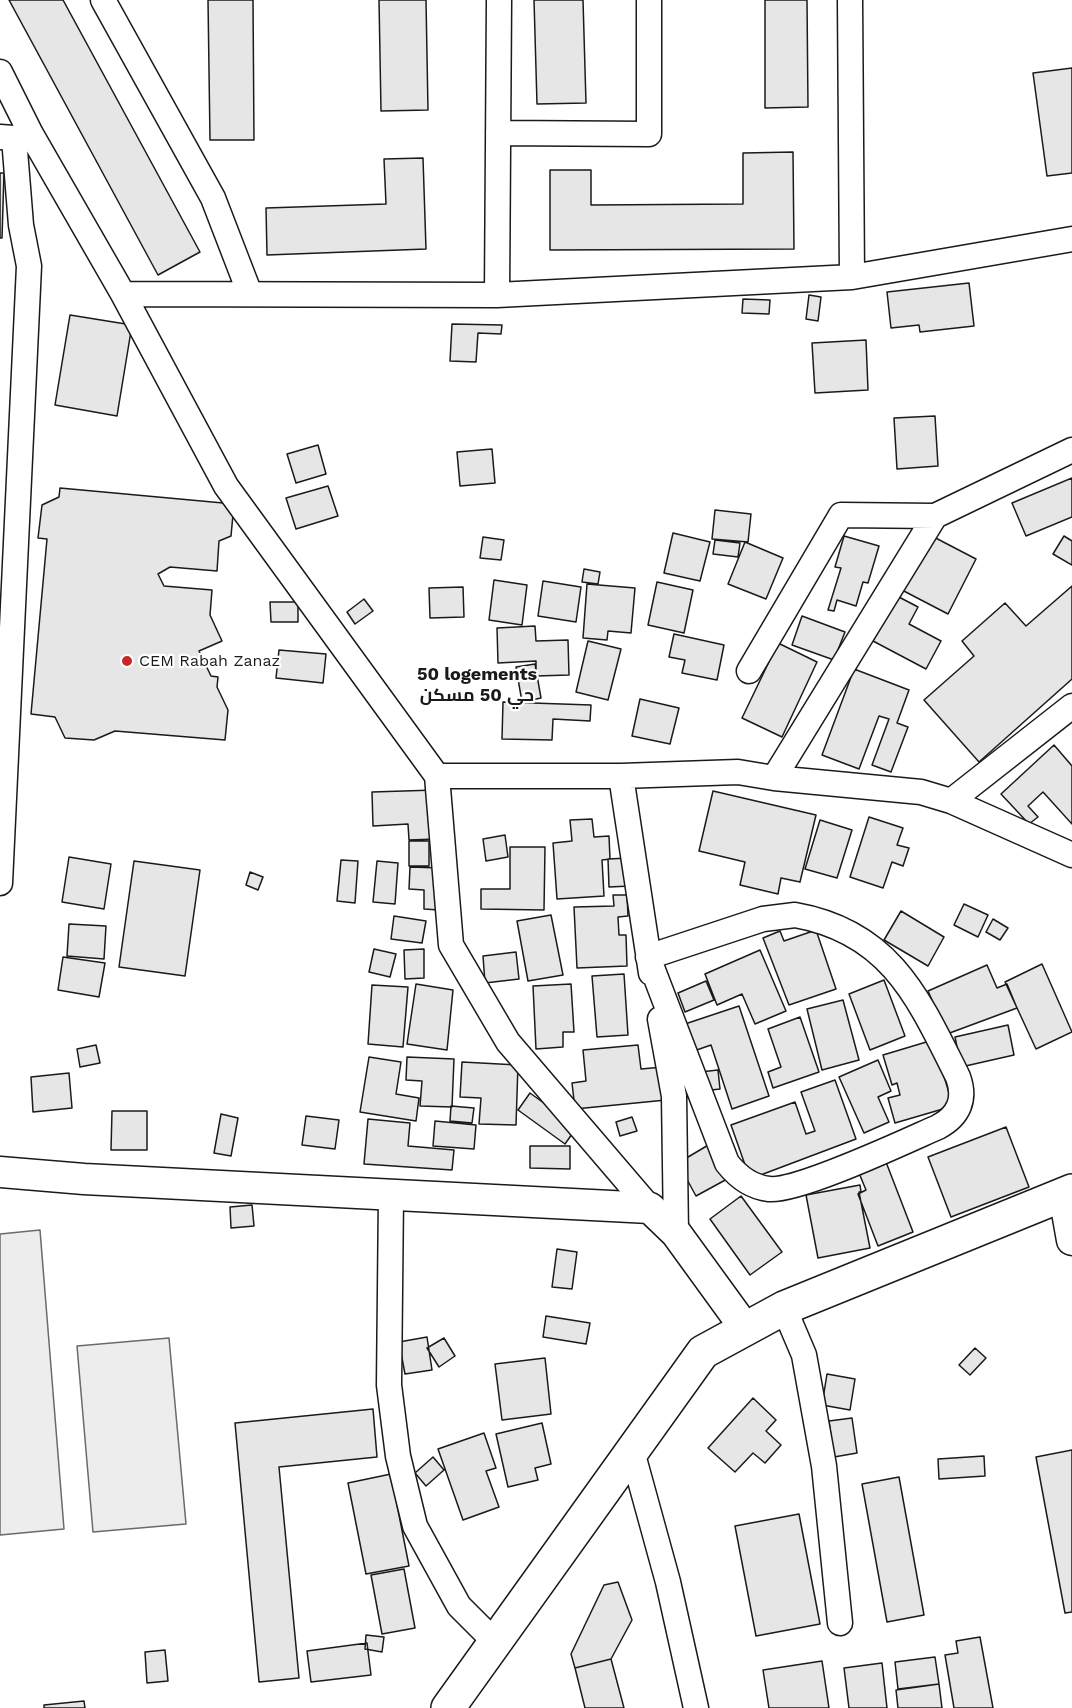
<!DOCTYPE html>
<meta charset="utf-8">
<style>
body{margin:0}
canvas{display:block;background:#fff}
</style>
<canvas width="1072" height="1708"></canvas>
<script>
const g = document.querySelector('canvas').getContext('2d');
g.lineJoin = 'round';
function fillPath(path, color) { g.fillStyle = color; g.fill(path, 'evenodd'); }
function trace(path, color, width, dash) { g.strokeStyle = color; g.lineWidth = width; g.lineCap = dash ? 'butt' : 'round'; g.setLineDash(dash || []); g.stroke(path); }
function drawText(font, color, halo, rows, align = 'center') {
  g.font = font + ' "Work Sans",Cairo,sans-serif'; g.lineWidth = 4.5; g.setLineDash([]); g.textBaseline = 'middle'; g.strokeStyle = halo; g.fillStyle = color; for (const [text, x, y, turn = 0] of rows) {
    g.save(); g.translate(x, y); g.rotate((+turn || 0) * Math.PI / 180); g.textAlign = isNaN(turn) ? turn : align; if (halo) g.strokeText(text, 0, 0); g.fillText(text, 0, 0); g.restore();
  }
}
const built = new Path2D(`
 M40 1230 64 1529 0 1535V1234Z
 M169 1338 186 1524 93 1532 77 1346Z`);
fillPath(built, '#ededed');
trace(built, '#6a6a6a', 1.5);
const building = new Path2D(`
 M9 0H63L200 252 158 275Z
 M208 0H253L254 140H210Z
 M379 0H426L428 110 381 111Z
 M534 0H583L586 103 537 104Z
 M765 0H807L808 107 765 108Z
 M1072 68V173L1047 176 1033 73Z
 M793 152 794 249 550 250V170H591V205L743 204V153Z
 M423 158 426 249 267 255 266 208 386 204 384 159Z
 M0 173H4L2 238H0Z
 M969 283 974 326 920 332 919 325 891 328 887 292Z
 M809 295 821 297 818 321 806 319Z
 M743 299 770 300 769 314 742 313Z
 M70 315 132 325 117 416 55 405Z
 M452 324 502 325 501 334 478 333 476 362 450 361Z
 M866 340 868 390 815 393 812 343Z
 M935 416 938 466 897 469 894 418Z
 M318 445 326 474 296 483 287 454Z
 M492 449 495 483 460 486 457 452Z
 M1072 478V517L1026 536 1012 503Z
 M328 486 338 516 296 529 286 498Z
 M60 488 234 504 231 536 219 541 217 571 170 567 158 574 164 586 212 590 210 615 222 641 199 651 211 676 218 677 217 687 228 710 225 740 115 731 94 740 65 738 55 717 31 714 47 539 38 538 42 505 59 497Z
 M715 510 751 514 748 542 712 539Z
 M673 533 710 542 700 581 664 573Z
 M928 534 976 559 948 614 900 589Z
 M844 536 879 546 868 583 863 582 856 606 837 600 834 611 828 610 841 568 835 567Z
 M1064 536 1072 541V565L1053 554Z
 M483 537 504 540 501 560 480 558Z
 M715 540 740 543 738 557 713 554Z
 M745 542 783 558 766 599 728 584Z
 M584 569 600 572 598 584 582 582Z
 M494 580 527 585 522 625 489 620Z
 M543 581 581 587 576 622 538 616Z
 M657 582 693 590 684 633 648 625Z
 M587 584 635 588 631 633 608 631 607 640 583 638Z
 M1072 586V679L979 762 924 700 974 656 962 641 1005 603 1026 626Z
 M463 587 464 617 430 618 429 588Z
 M897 596 918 607 909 624 941 641 926 669 873 641Z
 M364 599 373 611 355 624 347 612Z
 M270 602H298V622H271Z
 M802 616 845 632 834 660 792 645Z
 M535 626 536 641 568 640 569 675 536 676V661L498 663 497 628Z
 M674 634 724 645 717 680 682 673 685 660 669 657Z
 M588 641 621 649 608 700 576 692Z
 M778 643 817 662 782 737 742 718Z
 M279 650 326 654 323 683 276 678Z
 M535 664 541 698 522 702 516 667Z
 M854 669 909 690 897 723 908 727 891 772 872 765 889 719 879 716 859 769 822 755Z
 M640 699 679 708 670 744 632 736Z
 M503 702 591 705 590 721 553 719 552 740 502 739Z
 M1054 745 1072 766V824L1043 792 1028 806 1038 817 1029 824 1001 794Z
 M435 790 436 839 409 840 408 824 373 826 372 792Z
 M713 791 816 815 800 882 781 878 778 894 740 885 745 862 699 851Z
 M869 817 903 828 897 845 909 848 903 866 892 862 883 888 850 877Z
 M592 819 594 837 609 836 610 859 602 860 604 896 557 899 553 843 572 841 570 820Z
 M820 820 852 830 837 878 805 869Z
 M505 835 508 857 486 861 483 839Z
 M409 841H429V866H409Z
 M510 847H545L544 910 481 909V889H510Z
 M69 857 111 864 104 909 62 902Z
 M629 858 630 886 609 887 608 859Z
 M341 860 358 861 355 903 337 901Z
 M134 861 200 870 185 976 119 967Z
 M377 861 398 863 395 904 373 902Z
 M410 867 441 868 439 910 424 909V890L409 889Z
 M250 872 263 877 258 890 246 885Z
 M613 895H627L628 916 618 917 619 935H626L627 966 577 968 574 907 614 906Z
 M964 904 988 915 978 937 954 925Z
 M901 911 944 937 928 966 884 940Z
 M551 915 563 975 528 981 517 921Z
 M394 916 426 921 422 943 391 939Z
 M993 919 1008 928 1000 940 986 932Z
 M69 924 106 926 104 959 67 956Z
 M816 930 836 989 789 1005 763 938 780 931 784 941Z
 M374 949 396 954 390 977 369 972Z
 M424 949V978L405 979 404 950Z
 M760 950 786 1011 755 1024 742 994 717 1005 705 974Z
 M516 952 519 979 485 983 483 956Z
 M63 957 105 963 99 997 58 990Z
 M1042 964 1072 1032 1036 1049 1005 982Z
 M987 965 997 988 1007 984 1017 1008 947 1034 928 991Z
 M624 974 628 1035 597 1037 592 976Z
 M884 980 905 1036 870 1050 849 994Z
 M706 981 714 1000 685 1012 678 993Z
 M416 984 453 990 447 1050 407 1044Z
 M571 984 574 1032H563V1047L536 1049 533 986Z
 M372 985 408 987 403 1047 368 1044Z
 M843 1000 859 1060 822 1070 807 1009Z
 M739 1006 769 1096 732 1109 711 1045 691 1052 682 1025Z
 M800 1017 819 1072 773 1088 768 1072 781 1067 768 1029Z
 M1008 1025 1014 1055 961 1067 955 1037Z
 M933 1040 953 1106 895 1123 888 1098 900 1095 897 1083 892 1085 883 1055Z
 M96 1045 100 1063 80 1067 77 1049Z
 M638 1045 641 1069 663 1067 666 1100 575 1109 572 1083 586 1081 583 1050Z
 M369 1057 401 1062 396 1094 419 1098 416 1121 360 1112Z
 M407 1057 454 1059 452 1107 420 1106 422 1081 406 1080Z
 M878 1060 891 1091 878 1097 889 1122 864 1133 839 1077Z
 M462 1062 518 1065 516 1125 479 1124 481 1098 460 1097Z
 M718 1070 720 1089 703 1091 700 1072Z
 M69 1073 72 1108 33 1112 31 1077Z
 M835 1080 856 1139 750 1179 731 1125 795 1102 806 1134 815 1131 801 1092Z
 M530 1093 577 1127 565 1144 518 1110Z
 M451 1106 474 1108 472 1123 450 1121Z
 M112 1111H147V1150H111Z
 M221 1114 238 1118 231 1156 214 1153Z
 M306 1116 339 1120 335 1149 302 1145Z
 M632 1117 637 1131 620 1136 616 1122Z
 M368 1119 410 1123 408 1146 454 1150 452 1170 364 1164Z
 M435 1121 476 1125 474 1149 433 1146Z
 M1006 1127 1029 1187 951 1217 928 1157Z
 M710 1144 729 1178 696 1196 678 1163Z
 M530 1146H570V1169L530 1168Z
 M886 1162 913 1232 878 1246 858 1194 866 1190 859 1173Z
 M860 1185 861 1192H859L870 1248 818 1258 806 1195Z
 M741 1196 782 1252 750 1275 710 1219Z
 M252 1205 254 1226 231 1228 230 1207Z
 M557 1249 577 1252 572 1289 552 1287Z
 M546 1316 590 1323 586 1344 543 1337Z
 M427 1337 432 1370 405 1374 399 1342Z
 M444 1338 455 1356 439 1367 427 1348Z
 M975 1348 986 1358 970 1375 959 1365Z
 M545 1358 551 1414 502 1420 495 1364Z
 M827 1374 855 1379 850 1410 822 1405Z
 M753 1398 776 1420 766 1431 781 1445 765 1463 753 1453 735 1472 708 1448Z
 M373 1409 377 1457 279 1467 299 1678 259 1682 235 1423Z
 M852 1418 857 1453 834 1457 829 1421Z
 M542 1423 551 1464 535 1468 538 1480 508 1487 496 1434Z
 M484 1433 496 1468 486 1471 499 1507 463 1520 438 1449Z
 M1072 1450V1612L1065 1613 1036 1457Z
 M984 1456 985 1476 939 1479 938 1459Z
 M433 1457 444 1470 426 1486 415 1473Z
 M391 1474 409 1566 366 1574 348 1483Z
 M899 1477 924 1615 887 1622 862 1484Z
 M799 1514 820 1624 756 1636 735 1526Z
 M404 1569 415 1628 382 1634 371 1575Z
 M618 1582 632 1620 611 1659 575 1668 571 1654 604 1585Z
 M366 1635 384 1637 382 1652 365 1649Z
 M980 1637 993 1708H954L945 1655 958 1653 956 1641Z
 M367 1643 371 1675 311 1682 307 1651Z
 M165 1650 168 1681 147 1683 145 1652Z
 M935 1657 939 1684 898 1689 895 1662Z
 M611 1659 624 1708H585L575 1668Z
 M822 1661 829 1708H769L763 1670Z
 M882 1663 887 1708H849L844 1668Z
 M939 1684 942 1708H898L896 1690Z
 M84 1701 85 1708H44V1705Z`);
fillPath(building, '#e6e6e6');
trace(building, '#1a1a1a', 1.5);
const minor = new Path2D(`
 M103 0 213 198 250 294
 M850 0 852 277
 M0 72 31 134 123 294 226 486 437 776 451 945 508 1042 650 1208
 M498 133 649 134V0
 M0 137 14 138 21 225 29 266 0 883
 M123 294 497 295 852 277 1072 239
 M497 295 499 0
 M749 671 841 515 935 516
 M437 776H621L738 772 774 778 921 792 951 801 1072 855
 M621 776 651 973
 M774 778 935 516 1072 450
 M951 801 1072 706
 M795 915C891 932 919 999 958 1077 966 1099 959 1116 938 1127 906 1141 798 1192 769 1189 751 1187 738 1177 727 1163L648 957 763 919Z
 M660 1019 674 1096 676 1233
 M391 1195 389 1385 398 1456 415 1526 459 1606 495 1642
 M784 1308 804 1355 824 1466 840 1623
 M632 1451 668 1582 696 1708`);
const tertiary = new Path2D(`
 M0 1172 84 1179 650 1208 676 1233 745 1328
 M1064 1195 1072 1240`);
const primary = new Path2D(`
 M448 1708 703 1352 784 1308 1072 1191`);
trace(minor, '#1a1a1a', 27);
trace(tertiary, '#1a1a1a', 33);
trace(primary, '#1a1a1a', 36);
trace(minor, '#fff', 24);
trace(tertiary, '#fff', 30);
trace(primary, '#fff', 33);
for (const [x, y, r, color] of [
 [127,661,6,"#c62828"]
]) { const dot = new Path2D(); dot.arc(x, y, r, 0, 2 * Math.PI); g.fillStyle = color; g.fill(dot); trace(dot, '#fff', 2); }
drawText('16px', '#1a1a1a', '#fff', [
 ["CEM Rabah Zanaz",139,661]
], 'left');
drawText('bold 18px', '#1a1a1a', '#fff', [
 ["50 logements",477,675],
 ["حي 50 مسكن",477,696]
]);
</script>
